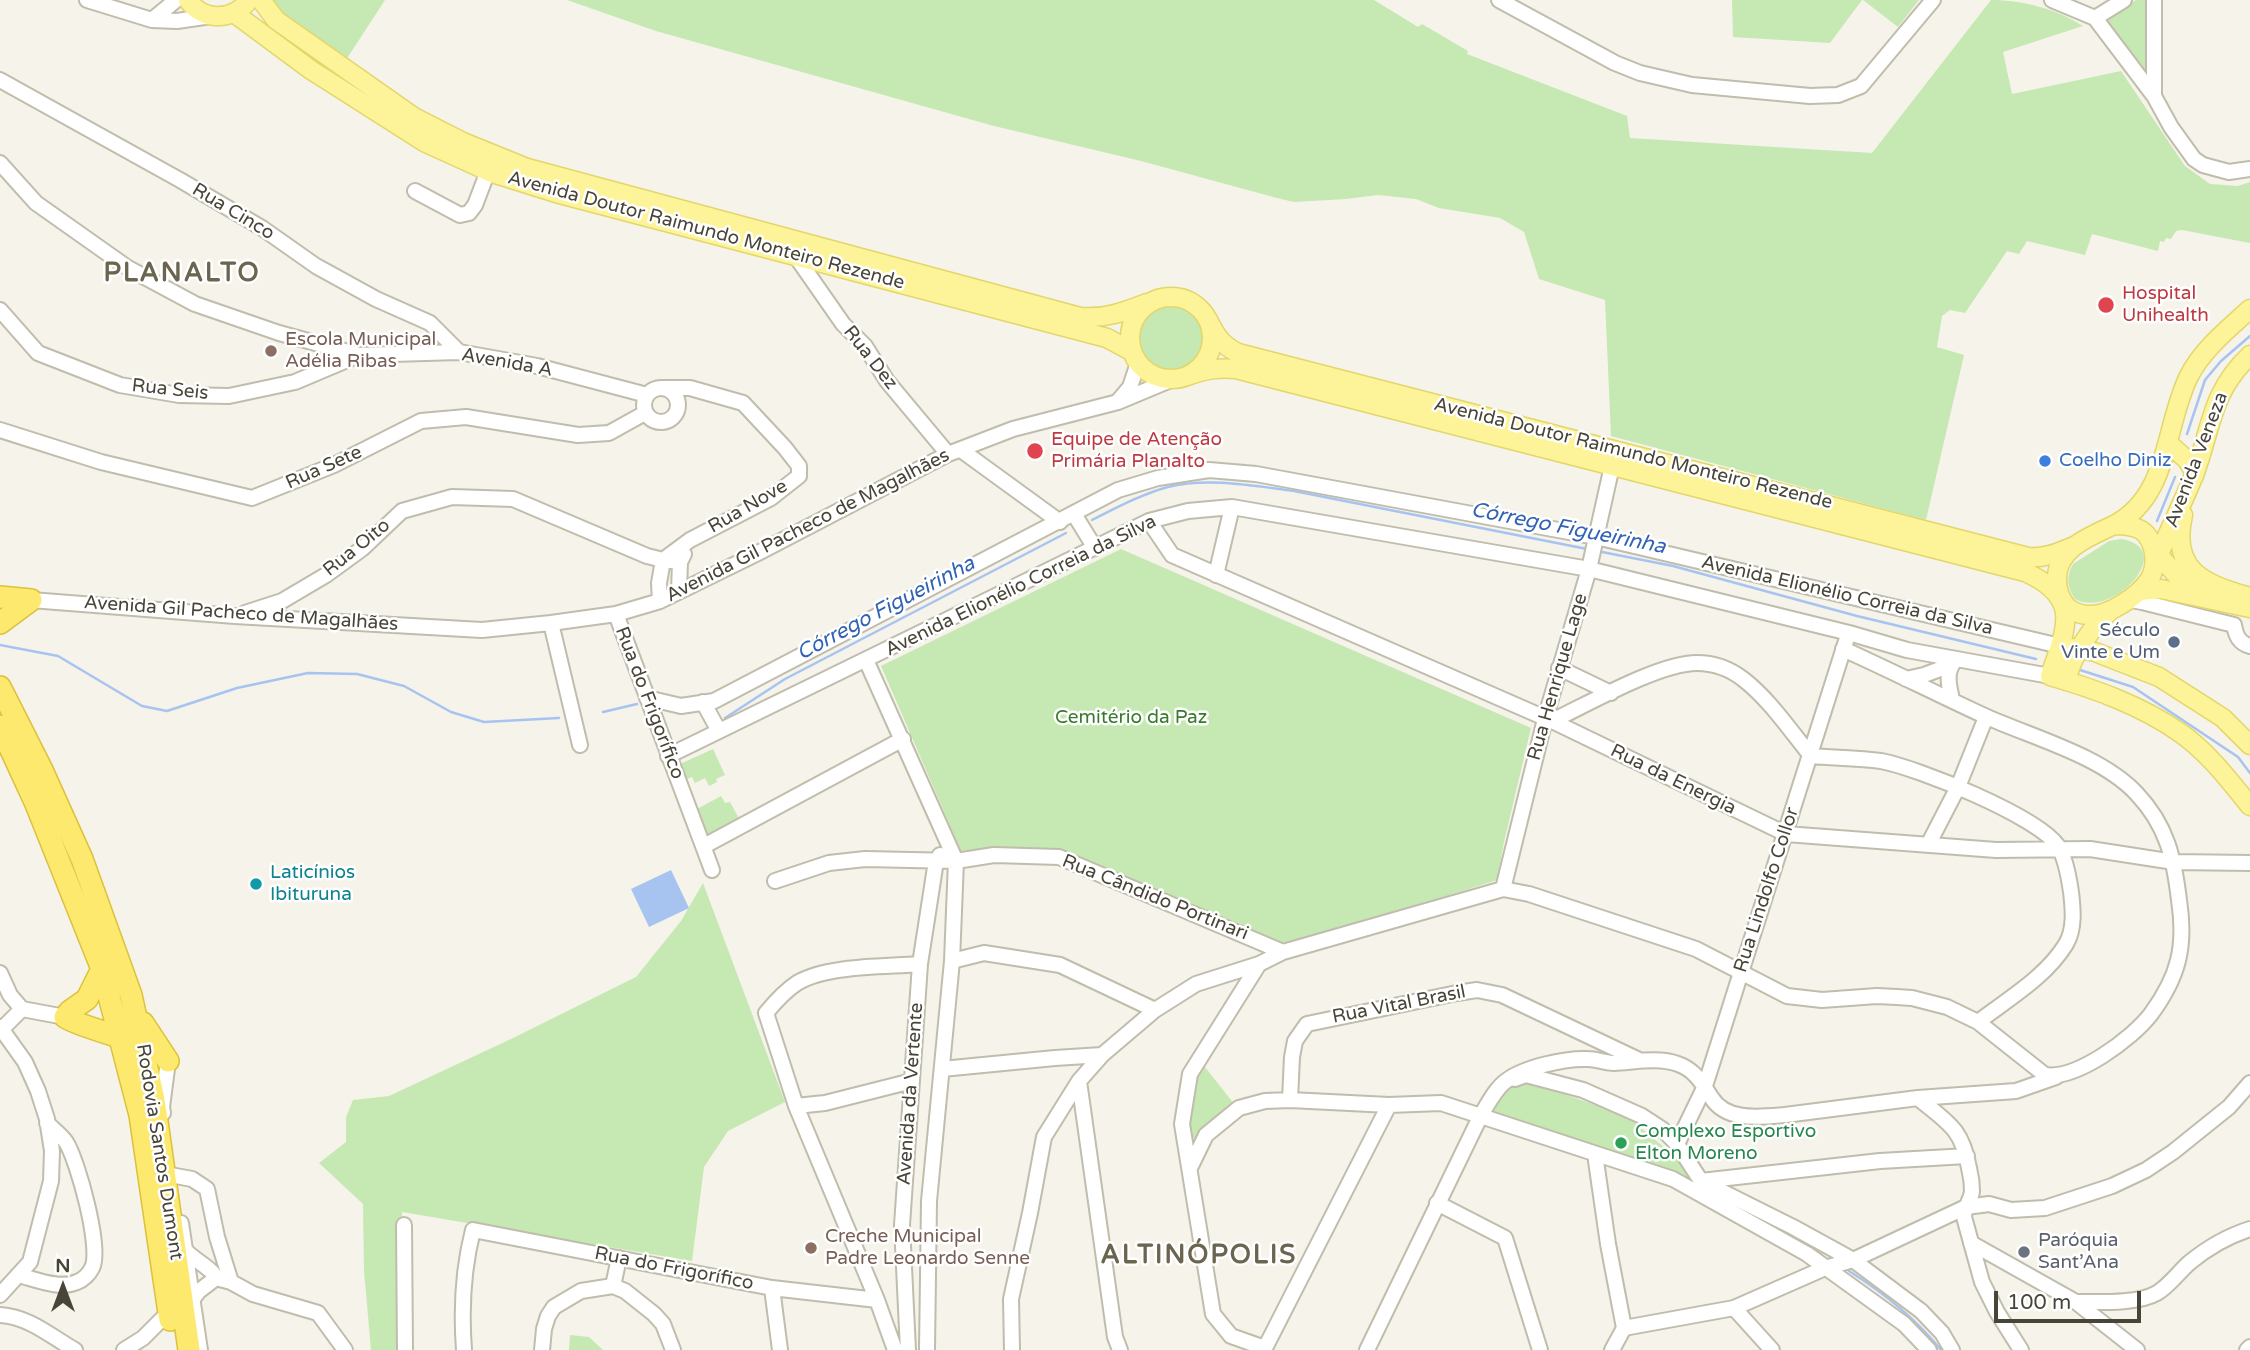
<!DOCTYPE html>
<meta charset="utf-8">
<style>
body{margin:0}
#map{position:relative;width:2250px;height:1350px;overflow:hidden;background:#f5f3ea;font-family:"Varela Round",sans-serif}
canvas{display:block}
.north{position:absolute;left:28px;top:1252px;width:70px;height:70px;-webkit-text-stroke:5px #fff;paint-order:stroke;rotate:0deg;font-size:19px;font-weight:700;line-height:28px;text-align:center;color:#484538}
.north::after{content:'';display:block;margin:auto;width:24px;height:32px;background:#484538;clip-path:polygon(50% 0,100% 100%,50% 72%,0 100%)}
.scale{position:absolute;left:1994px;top:1291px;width:147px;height:32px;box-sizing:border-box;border:4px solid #484538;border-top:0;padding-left:9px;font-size:21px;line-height:24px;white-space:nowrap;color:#484538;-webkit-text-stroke:5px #fff;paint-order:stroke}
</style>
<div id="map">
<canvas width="2250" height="1350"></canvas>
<div class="north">N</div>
<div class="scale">100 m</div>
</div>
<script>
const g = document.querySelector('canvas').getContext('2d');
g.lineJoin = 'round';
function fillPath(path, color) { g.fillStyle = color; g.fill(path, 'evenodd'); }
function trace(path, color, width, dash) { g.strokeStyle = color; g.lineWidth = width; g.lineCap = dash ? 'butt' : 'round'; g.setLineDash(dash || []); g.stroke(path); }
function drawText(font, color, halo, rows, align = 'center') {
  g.font = font + ' "Varela Round",sans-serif'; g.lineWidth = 5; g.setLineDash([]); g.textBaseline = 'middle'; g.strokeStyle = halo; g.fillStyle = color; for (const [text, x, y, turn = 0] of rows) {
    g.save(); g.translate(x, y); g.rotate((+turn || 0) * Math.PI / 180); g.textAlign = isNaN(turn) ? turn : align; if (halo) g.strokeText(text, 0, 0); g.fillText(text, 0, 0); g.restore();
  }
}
fillPath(new Path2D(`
 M266 0H385L344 63 274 13Z
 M567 0H1374L1418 27 1422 24 1468 51 1467 54 1627 116 1630 138 1872 153 1991 0C2022 0 2057 9 2083 26L2003 52 2012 94 2121 71 2185 166 2210 184 2238 186 2250 182V243L2182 230 2176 231 2171 239 2166 238 2164 242 2160 241 2158 251 2092 234 2085 255 2027 241 2019 254 2007 251 1965 313 1950 310 1942 316 1937 347 1964 355 1926 520 1611 436 1605 300 1539 279 1524 232 1500 218 1439 208 1416 199 1378 195 1346 199 1294 202 1277 198 1141 161 994 126 656 31Z
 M1732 0H1862L1830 43 1733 37Z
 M1863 0H1919L1898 27Z
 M2136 0H2147L2145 74 2104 19Z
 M1134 338a36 36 0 1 1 72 0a36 36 0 1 1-72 0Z
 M2121 539C2179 548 2113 620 2075 599 2067 588 2066 576 2073 564L2109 541Z
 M1121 549 1531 728 1504 842 1497 880 1348 927 1282 945 1055 849 993 848 961 851 881 666Z
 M713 749 725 775 716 779 717 782 709 786 705 778 695 783 692 777 685 780 678 765Z
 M721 796 725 803 730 802 741 822 709 839 697 809Z
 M703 883 785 1102 728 1131 704 1167 692 1261 402 1212 398 1350H371L364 1271 363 1204 319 1163 346 1142V1117L353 1100 389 1096 511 1039 636 977 681 921Z
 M1201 1062 1235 1105 1193 1139 1192 1152 1185 1124 1195 1077Z
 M1524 1080 1627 1116 1671 1153 1701 1186 1675 1175 1494 1112 1491 1109 1509 1084Z
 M570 1335 589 1337 603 1350H569Z`), '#c6e8b3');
fillPath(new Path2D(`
 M671 870 689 908 649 927 631 889Z`), '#a7c4f0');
trace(new Path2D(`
 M2187 434 2205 380 2221 361 2250 336
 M1092 520C1116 508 1142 494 1168 487 1208 477 1254 486 1294 491L1587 549
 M2157 521 2175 477
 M1597 551 1673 566 1857 616 2036 659
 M0 645 58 656 142 706 167 711 237 688 308 673 357 674 404 686 451 712 484 722 559 718
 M2077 669 2133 687 2238 757 2250 773
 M603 712 637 704
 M725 718 785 679 1066 533
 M1849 1271C1884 1293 1915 1318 1941 1350`), '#a7c4f0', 2.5);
const minor = new Path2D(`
 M87 0 152 20 177 21 211 16
 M1499 0 1615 63 1640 73 1692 85 1810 96 1838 95 1861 86 1933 0
 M2052 0 2095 18 2154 96 2171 127 2194 159 2203 165 2229 172 2250 169
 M2095 18 2124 0
 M152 20 176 0
 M0 80 180 180 262 228 316 266 376 299 430 323 459 352
 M2154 96V0
 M0 163 36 203 128 268 195 304 279 333 359 355 459 352 537 366 647 395
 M415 191 460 215 469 213 475 205 488 171
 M797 258 843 324 865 346 887 381 948 454
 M0 310 38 353 120 385 179 395 229 396 295 382 359 355
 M644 405a17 17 0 1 1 34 0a17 17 0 1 1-34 0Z
 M1119 400 1130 387 1138 363
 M0 430 101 462 252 498 334 465 421 421 466 417 578 435 609 433 645 413
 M961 450 1060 522
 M1074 514 1095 548
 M1149 521 1172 555 1552 721 1786 834 1996 850 2090 849 2174 862 2250 863
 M1216 575 1232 507
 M679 591 680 562 684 554
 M31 600 235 616 482 630 551 623 616 614 660 601 756 554 948 454 1013 429 1118 402 1173 379
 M660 601 659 583 663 560 690 540 771 498 799 476V466L785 448 743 403 690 388H665
 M2122 603 2131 600 2142 602 2234 625C2236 636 2239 643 2250 646
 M245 613 282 601 326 575 363 548 402 511 452 497 513 499 647 556 663 560 680 562
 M616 614 712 870
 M551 623 580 745
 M866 660 956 861 952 961 929 1201 927 1350
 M1559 668 1611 693
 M1906 679 1924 675 1951 665
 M647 698 681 706 714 701 1118 490 1158 478 1209 470 1256 474 1596 537 2060 646
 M1952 699C1949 687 1945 671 1955 661
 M703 702 719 731
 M1552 721C1588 704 1659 663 1697 663 1713 663 1730 669 1743 679 1769 699 1790 730 1811 756 1834 758 1858 758 1881 761 1918 768 2037 816 2058 846 2065 857 2069 878 2071 892 2073 909 2075 929 2066 944 2046 977 2008 999 1978 1022
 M668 756 1149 521 1188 511 1232 507 1589 569 1849 633 1907 650 2050 676
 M1928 845 1958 787 1986 717
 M704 846 903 739
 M775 881 829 863 865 859 956 861 994 855 1059 857 1283 952
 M1503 889 1545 719 1589 569 1612 466
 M952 961 984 953 1060 965 1155 1010
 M1259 964 1190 1074 1182 1124 1213 1314 1231 1336 1265 1348
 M0 973 10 995 22 1009 65 1017
 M0 1027 25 1062 38 1091 47 1119 52 1151 51 1181 30 1262 0 1295
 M2 1029 22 1009
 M942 1069 1055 1058 1102 1055
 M1515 1079 1526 1075 1583 1090 1642 1116 1662 1129 1677 1144 1701 1181 1793 1227 1853 1260 1921 1311 1942 1333 1952 1350
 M1079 1081 1115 1337 1120 1350
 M1918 1098 2016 1091 2056 1077
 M1290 1100 1292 1057 1295 1041 1307 1024 1457 993 1477 990 1502 995 1637 1059
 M796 1106 825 1103 912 1081
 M163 1113 162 1107 168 1061
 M1677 1144 1705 1086 1846 641
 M1595 1154 1608 1244 1624 1328 1612 1350
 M1190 1168 1206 1135 1239 1108 1265 1101 1290 1100 1389 1105 1441 1103 1673 1179 1807 1254 1904 1324 1929 1350
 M165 1174 192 1179 207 1189 217 1237 231 1282
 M1701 1181 1880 1161 1967 1156
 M1437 1203 1505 1238 1540 1350
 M181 1223 200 1350
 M404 1225 405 1350
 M1971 1243 2076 1302 2137 1350
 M186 1251C194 1260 213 1269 216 1278L231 1282 253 1294 318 1313 345 1350
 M18 1275C35 1279 60 1290 77 1282 83 1280 89 1274 92 1268 102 1249 78 1161 66 1142 61 1135 53 1129 47 1123
 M613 1286 619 1258
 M772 1288 780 1350
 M192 1300 199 1291 216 1278
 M2076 1302C2099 1302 2138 1304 2157 1293 2169 1286 2178 1273 2189 1263 2206 1249 2228 1236 2250 1229
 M1734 1308 1772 1350
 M0 1315C30 1317 50 1336 75 1350
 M1624 1328 1734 1308 1825 1268 1853 1260 1966 1207 1989 1204 2011 1210 2045 1208 2112 1186 2146 1170 2173 1152 2229 1107 2250 1083
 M124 1350 143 1338 169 1312
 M464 1350C461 1310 463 1269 473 1230L772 1288 877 1300
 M542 1350 544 1329 548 1316 554 1307 581 1291 613 1286 625 1291 654 1314 663 1324 673 1350
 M895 1350 877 1300 796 1106 766 1013C775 1002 785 991 797 983 827 965 885 967 920 964
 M908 1350 902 1225 920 964 936 861 940 855
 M1012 1350 1011 1299 1030 1213 1044 1137 1079 1081 1102 1055 1155 1010 1196 984 1259 964 1283 952 1503 889 1529 894 1696 949 1787 996 1822 1000 1877 996 1897 997 1912 998 1947 1007 1978 1022 2045 1075C2076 1080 2132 1039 2151 1014 2179 976 2186 946 2179 900 2174 858 2167 826 2137 794 2102 756 2034 738 1987 717 1939 695 1892 671 1843 649
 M1264 1350 1389 1105
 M1367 1350 1481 1115C1488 1104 1496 1088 1506 1081 1524 1067 1566 1058 1588 1059 1597 1059 1605 1063 1614 1063 1635 1062 1658 1057 1678 1064 1695 1070 1702 1083 1711 1097 1726 1122 1760 1117 1785 1115L1918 1098C1948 1123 1962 1128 1969 1168 1971 1176 1972 1183 1972 1191 1971 1201 1964 1207 1964 1217L1982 1282 1997 1312 2021 1350
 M2247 1350 2250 1347`);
const major = new Path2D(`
 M188 0C203 22 233 21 249 0
 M261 0 276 20 414 117 463 142 527 168 1080 317C1105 319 1124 312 1147 303
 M234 13 311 70 424 142 492 173 556 193 1107 338 1131 351
 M1130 338a41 41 0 1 1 82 0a41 41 0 1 1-82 0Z
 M1207 318C1215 334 1221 345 1238 353L2028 557C2045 559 2059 552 2074 546
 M1187 376C1204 370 1218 367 1236 369L2025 572C2083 598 2066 628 2050 676 2095 689 2140 705 2179 732 2207 751 2229 780 2250 806
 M2168 443 2187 460 2195 473 2193 478
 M2183 515C2170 571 2204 584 2250 597
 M2114 525C2122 525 2134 526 2141 530 2156 540 2158 566 2149 580 2138 596 2109 616 2089 615 2082 615 2074 612 2068 608 2060 599 2057 591 2057 578 2057 548 2091 536 2114 525Z
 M2114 525C2170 496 2164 426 2189 376 2202 350 2228 329 2250 309
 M2154 550 2180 579 2209 589
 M2155 564C2167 534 2182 505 2194 475 2212 428 2210 393 2250 355
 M2140 591 2161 589 2250 608
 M2060 646 2095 652 2159 677 2223 718 2250 745
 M2066 681C2072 655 2091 628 2110 611`);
const highway = new Path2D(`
 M0 597 31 600
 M0 623 31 600
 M0 687 42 770 82 859 131 995 154 1100 189 1350
 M0 726 36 804 102 969 140 1115 170 1320
 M102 969 87 999 70 1011 65 1017C72 1023 108 1033 119 1037
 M143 1023 168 1061`);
trace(minor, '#c0bdac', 18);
trace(major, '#e3d66a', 21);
trace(highway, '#dcc13c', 24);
trace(minor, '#fff', 14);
trace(major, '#fdf49a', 18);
trace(highway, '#fce96d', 21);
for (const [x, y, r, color] of [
 [2106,305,9,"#e0444e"],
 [271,351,7,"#8d6e63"],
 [1035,451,9,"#e0444e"],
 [2045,461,7,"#3f7fe0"],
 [2174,642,7,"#5c6f8a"],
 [256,884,7,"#0f9aa8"],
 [1621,1143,7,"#2e9e5b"],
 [811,1248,7,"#8d6e63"],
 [2024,1252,7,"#6b7280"]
]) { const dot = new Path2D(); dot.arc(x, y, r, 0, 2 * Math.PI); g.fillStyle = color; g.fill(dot); trace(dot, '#fff', 2.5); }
drawText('19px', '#484538', '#fff', [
 ["Rua Cinco",233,212,31],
 ["Avenida Doutor Raimundo Monteiro Rezende",706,231,15],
 ["Rua Dez",870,358,52],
 ["Avenida A",507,363,10],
 ["Rua Seis",170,390,6],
 ["Avenida Doutor Raimundo Monteiro Rezende",1633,454,14],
 ["Avenida Veneza",2197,460,-69],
 ["Rua Sete",324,468,-24],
 ["Rua Nove",748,507,-30],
 ["Avenida Gil Pacheco de Magalhães",808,526,-27],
 ["Rua Oito",357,548,-39],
 ["Avenida Elionélio Correia da Silva",1021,586,-26],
 ["Avenida Elionélio Correia da Silva",1847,596,13],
 ["Avenida Gil Pacheco de Magalhães",241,614,4],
 ["Rua Henrique Lage",1558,677,-74],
 ["Rua do Frigorífico",649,703,69],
 ["Rua da Energia",1673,780,26],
 ["Rua Lindolfo Collor",1767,890,-72],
 ["Rua Cândido Portinari",1155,898,22],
 ["Rua Vital Brasil",1399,1005,-11],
 ["Avenida da Vertente",911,1094,-86],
 ["Rodovia Santos Dumont",159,1152,81],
 ["Rua do Frigorífico",674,1269,11]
]);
drawText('19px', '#be3a42', '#fff', [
 ["Hospital",2122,294],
 ["Unihealth",2122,316],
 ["Equipe de Atenção",1051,440],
 ["Primária Planalto",1051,462]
], 'left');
drawText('19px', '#785e54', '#fff', [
 ["Escola Municipal",285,340],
 ["Adélia Ribas",285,362],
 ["Creche Municipal",825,1237],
 ["Padre Leonardo Senne",825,1259]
], 'left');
drawText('19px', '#366cbe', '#fff', [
 ["Coelho Diniz",2059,461]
], 'left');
drawText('19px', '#4e5e75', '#fff', [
 ["Século",2160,631],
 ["Vinte e Um",2160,653]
], 'right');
drawText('19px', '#397a2b', '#fff', [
 ["Cemitério da Paz",1131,718]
]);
drawText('19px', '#0d838f', '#fff', [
 ["Laticínios",270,873],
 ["Ibituruna",270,895]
], 'left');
drawText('19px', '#27864d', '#fff', [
 ["Complexo Esportivo",1635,1132],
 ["Elton Moreno",1635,1154]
], 'left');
drawText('19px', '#5b616d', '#fff', [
 ["Paróquia",2038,1241],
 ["Sant’Ana",2038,1263]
], 'left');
drawText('italic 21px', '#3163b4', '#fff', [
 ["Córrego Figueirinha",1568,529,11],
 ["Córrego Figueirinha",886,609,-28]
]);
g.letterSpacing = '2px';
drawText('bold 26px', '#6b654f', '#fff', [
 ["PLANALTO",182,274],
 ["ALTINÓPOLIS",1199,1256]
]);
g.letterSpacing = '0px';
</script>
